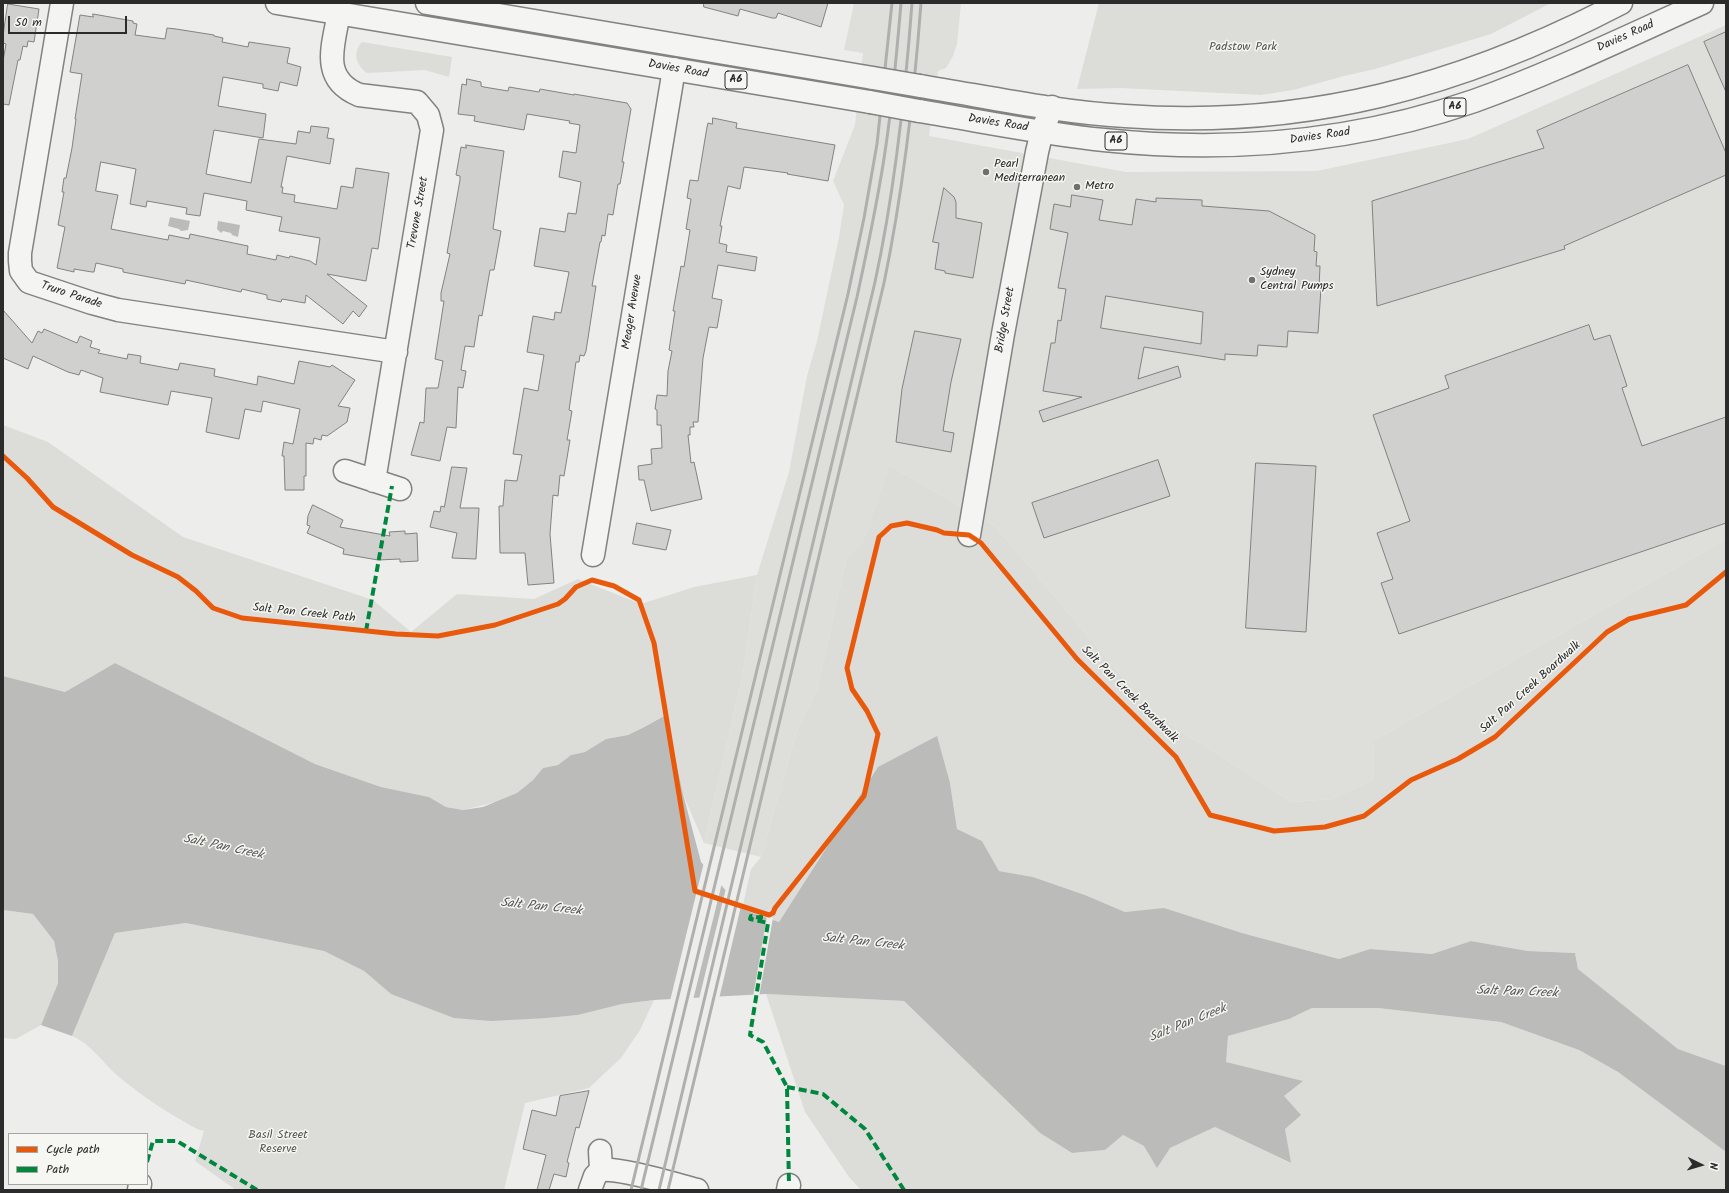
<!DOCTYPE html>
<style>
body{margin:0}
#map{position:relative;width:1729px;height:1193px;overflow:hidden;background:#ededeb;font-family:Kalam,sans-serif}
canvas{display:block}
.frame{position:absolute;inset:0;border:4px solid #2b2b2b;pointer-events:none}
.legend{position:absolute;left:8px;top:1133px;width:140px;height:52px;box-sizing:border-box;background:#f6f6f2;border:1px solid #a5a5a2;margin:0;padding:5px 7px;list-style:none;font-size:12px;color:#2b2b2b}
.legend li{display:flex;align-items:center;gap:8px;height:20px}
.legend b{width:20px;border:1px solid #a5a5a2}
.north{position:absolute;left:1681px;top:1145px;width:40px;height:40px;-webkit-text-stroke:3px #f6f6f2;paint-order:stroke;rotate:95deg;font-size:11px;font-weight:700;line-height:16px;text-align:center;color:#2b2b2b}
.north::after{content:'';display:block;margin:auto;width:14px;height:18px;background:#2b2b2b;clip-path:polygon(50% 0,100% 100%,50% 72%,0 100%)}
.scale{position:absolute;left:8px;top:16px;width:119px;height:18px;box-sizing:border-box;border:2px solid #2b2b2b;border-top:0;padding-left:5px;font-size:12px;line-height:14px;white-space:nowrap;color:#2b2b2b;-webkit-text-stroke:3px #f6f6f2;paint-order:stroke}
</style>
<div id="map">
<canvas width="1729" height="1193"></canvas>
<div class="frame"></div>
<ul class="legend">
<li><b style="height:5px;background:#e8590c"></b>Cycle path</li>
<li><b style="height:5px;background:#00873e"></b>Path</li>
</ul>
<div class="north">N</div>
<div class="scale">50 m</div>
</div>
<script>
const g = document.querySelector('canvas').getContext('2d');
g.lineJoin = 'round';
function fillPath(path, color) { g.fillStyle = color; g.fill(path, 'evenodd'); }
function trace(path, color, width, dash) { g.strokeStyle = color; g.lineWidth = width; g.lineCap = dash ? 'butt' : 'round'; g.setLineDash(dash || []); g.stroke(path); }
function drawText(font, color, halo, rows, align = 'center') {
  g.font = font + ' Kalam,sans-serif'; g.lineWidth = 3; g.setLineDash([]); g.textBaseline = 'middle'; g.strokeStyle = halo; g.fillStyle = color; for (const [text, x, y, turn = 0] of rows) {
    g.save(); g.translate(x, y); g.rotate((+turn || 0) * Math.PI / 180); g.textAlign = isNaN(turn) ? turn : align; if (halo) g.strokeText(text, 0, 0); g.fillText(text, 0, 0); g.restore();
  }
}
fillPath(new Path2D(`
 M854 3H961L957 44 953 56 946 68 938 71 929 136 1126 172 1317 171 1468 139 1726 25V539L1373 741 1374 779 1333 799 1292 802 1153 713 996 527 889 465 863 542 847 556 817 690 798 727 761 857 704 843 743 674 757 575 789 472 807 376 817 341 839 237 844 205 833 181 855 125 863 53 844 50Z`), '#dededb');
fillPath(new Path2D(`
 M1099 3H1551L1491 34 1375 69 1348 75 1293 90 1261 95 1120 88 1077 89Z
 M362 42 452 57 449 77 425 70 367 73C356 65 352 53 362 42Z
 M3 425 48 442 183 537 373 600 411 632 457 594 534 599 578 579 641 604 694 587 757 575 743 674 704 843 683 794 666 715 628 735 606 739 585 752 571 755 558 765 543 768 533 780 517 793 500 801 463 810 446 807 429 797 381 787 315 764 115 663 65 692 3 676Z
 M889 465 996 527 1153 713 1292 802 1333 799 1374 779 1373 741 1726 539V1066L1678 1049 1578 969 1575 953 1528 951 1471 941 1432 954 1370 949 1339 959 1242 933 1164 909 1125 912 1085 895 1033 877 999 871 982 841 957 829 950 783 878 767 779 922 742 909 751 869 761 857 798 727 817 690 847 556 863 542Z
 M3 910 33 914 54 941 58 961V983L41 1025 16 1039 3 1038Z
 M186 923 324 951 364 971 391 994 547 1018 578 1015 622 1004 654 1000 640 1030 621 1058 589 1088 525 1103 504 1190H236L195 1161 204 1131 197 1129C168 1113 144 1098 118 1076 103 1063 91 1044 72 1036L115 933Z
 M766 994 904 1001 1040 1133 1072 1153 1105 1150 1123 1135 1144 1146 1170 1148 1215 1127 1290 1163 1285 1129 1284 1096 1302 1081 1225 1062 1228 1036 1289 1019 1312 1008H1378L1501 1022 1579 1050 1618 1072 1726 1152V1190H861L849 1177 805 1112Z`), '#dcdcd9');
fillPath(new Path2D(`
 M170 217 190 221 188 230 181 231 179 229 168 226Z
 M218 221 240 225 238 237 232 235 231 233 223 231 221 233 217 229Z
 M115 663 315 764 381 787 429 797 446 807 463 810 483 807 517 793 533 780 543 768 558 765 571 755 585 752 606 739 628 735 646 726 666 715 683 794 701 862 742 909 779 922 878 767 937 736 950 783 957 829 982 841 999 871 1033 877 1085 895 1125 912 1164 908 1242 933 1339 959 1370 949 1432 954 1471 941 1528 951 1575 953 1578 969 1678 1049 1726 1066V1152L1618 1072 1579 1050 1501 1022 1378 1008H1312L1289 1019 1228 1036 1226 1062 1303 1081 1284 1096 1301 1115 1285 1129 1291 1163 1215 1127 1170 1148 1157 1168 1144 1146 1123 1135 1105 1150 1072 1153 1040 1133 904 1001 766 994 654 1000 622 1004 578 1015 547 1018 491 1021 454 1018 391 994 364 971 324 951 186 923 115 933 72 1036 41 1025 58 983V961L54 941 33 914 3 910V676L65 692Z`), '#bbbbb9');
fillPath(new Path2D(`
 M704 862 722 883 693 1000 670 1001Z
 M726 888 741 906 719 999H699Z
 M767 916 773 918 759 997H753Z`), '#ededeb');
const building = new Path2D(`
 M704 3H828L821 27 778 13 776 18H772L740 9 738 16 704 7Z
 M8 4 39 9 34 42 28 41 27 47 23 46 20 60H18L9 105 3 104V61L6 44 3 43V36Z
 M93 14 133 21V23L137 24 135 35 165 39 167 28 176 29 214 35V36L223 38 222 42 248 47 249 42 290 48 287 63 301 67 297 86 280 82 278 91 263 88V84L223 77 218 106 266 114 263 138 214 130 206 174 251 183 259 139 296 144 298 131 310 133 311 126 329 128 327 138 334 139 330 164 287 156 281 187H283L282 193 295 195 294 202 337 209 341 186 353 188 356 168 389 173 378 249 372 248 366 281 327 274 367 306 359 317 353 311 343 324 306 295 305 303 282 299 281 302 267 299V295L242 289 241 292 186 280 185 284 123 272V269L96 263 94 272H92L74 269V272L57 268 65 227 58 225 64 192H62L64 178H66L72 148 76 119H75L82 74 70 72 80 15 93 17ZM101 162 136 169 130 204 146 207 147 201 187 208 186 214 200 216 204 193 247 201 246 210 282 217 279 231 320 238 316 265 310 261 290 256 289 258 277 255 276 260 247 254 248 246 190 234 189 239 169 235 168 240 111 229 118 195 96 191Z
 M1726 32V92L1704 42Z
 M1688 65 1726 153V175L1564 246 1565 249 1377 306 1372 201 1544 148 1537 131Z
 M467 79 481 82V86L484 87 508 91 509 87 539 92 540 89 574 95V94L627 103 631 109 622 162H624L620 184H618L613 215 608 214 605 236 602 235 601 242H600L592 286H596L586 351 584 356 580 355 579 362H576L569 410 572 411 567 440H570L564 476 560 475 558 496 553 495 550 534 554 583 528 585 525 553H500L499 506H503L505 480 517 481 522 455 513 454 524 388 538 391 544 355 527 352 533 316 554 320 555 312 561 313 569 272 534 266 540 228 565 232 568 213 576 214 581 182 559 177 563 151 576 153 580 125 569 123 570 121 527 114 524 130 474 121 475 116 458 114 462 84 466 85Z
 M713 118 737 123 736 128 835 145 828 181 787 174 788 173 744 167 740 189 728 186 720 226H722L719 243 727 245 726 252 757 257 755 271 718 265 712 298 722 300 717 328 709 327 703 358 698 422H693L694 427H690V435H688L691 463 694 462 702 499 651 511 644 480H639L638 466 652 464 651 449 662 448 661 425H657V410L655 409 657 395 667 396 668 371 672 351 669 350 675 311H673L681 266 684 267 690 230 686 229 691 199 687 198 690 180 698 181 707 127 708 123 712 124Z
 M466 145 504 151 493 229 501 231 494 270H490L482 316 479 315 474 347 465 346 461 370 466 371 463 388 458 387 456 428 447 427 440 461 411 455 420 422 424 423 426 388H438L443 361 435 359 444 301H441V293L450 254 447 253 460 180V176L456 175 461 147 466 148Z
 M944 188 954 197 956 202V218L982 223 973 278 945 273V271L935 269 939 243 933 242Z
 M1072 195 1103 200 1099 220 1132 225 1136 199 1156 202V198L1202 200V206L1269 211 1315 235 1314 251 1317 252 1316 266H1320L1319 288H1321L1318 333 1288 331 1287 347 1258 345 1257 356 1225 354V360L1144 347 1138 379 1178 366 1181 377 1043 422 1039 411 1082 397 1043 391 1051 343H1055L1058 320 1061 321 1066 289 1058 288 1068 233 1050 229 1054 204 1070 207ZM1106 296 1203 312 1201 344 1101 328Z
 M3 310 32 343 38 331 42 333 44 329 77 343 80 336 92 341 90 347 100 350 98 353 127 359 128 354 141 356 140 363 178 370 180 363 215 369 214 376 257 385 258 376 294 384 299 361 330 367 332 365 355 380 338 406 350 408 347 422 327 436 322 435 321 440 314 438 313 444 306 443V476H304V490H285L284 456H282L284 442 293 444 300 409 263 401 261 412 245 409 239 439 206 432 212 398 171 391 168 405 136 399 100 392 103 378 81 370 79 375 68 372 33 356 28 369 3 358Z
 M1589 325 1594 340 1610 335 1627 386 1622 388 1642 446 1726 417V523L1399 634 1381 583 1393 579 1377 533 1410 521 1373 415 1449 388 1445 376Z
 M915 331 961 339 951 382 943 431 954 433 951 452 896 442 902 389Z
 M1158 460 1170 496 1044 538 1032 503Z
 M1256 463 1316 466 1306 632 1246 628Z
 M452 467 467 468 460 508H479L476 559 452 558 457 533 430 527 434 511 440 512 441 506 444 507Z
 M313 505 343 520 340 527 390 536 389 532 405 531V534L417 533 418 561 400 562V559L378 560 343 554 344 549 307 533 310 526 307 525 308 516Z
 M637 523 671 530 666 550 633 544Z
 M589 1091 579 1128 576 1127 567 1162 569 1163 566 1177 554 1174 549 1190H537L546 1155 523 1149 532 1110 556 1116 560 1096Z`);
fillPath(building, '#d0d0cf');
trace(building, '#828281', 1);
const minor = new Path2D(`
 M62 3 20 253V261L21 271 29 282 92 303 118 310 396 352
 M339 13C333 46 320 79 359 95L417 102 428 115 432 130 374 481
 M345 471 400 489
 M969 535 1003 334 1037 152 1042 131 1052 107
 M593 555 674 69
 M600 1151 601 1170
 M601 1170C619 1167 677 1185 697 1190
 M139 1190 140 1184
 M590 1190 595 1176 601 1170
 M788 1190 789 1185`);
const highway = new Path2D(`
 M277 3 870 102
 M427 3 873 78
 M920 86C988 97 1057 112 1125 116 1306 129 1462 86 1621 3
 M919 111C981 121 1042 134 1104 140 1229 153 1355 142 1474 101 1552 73 1626 37 1702 3`);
trace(minor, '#828281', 25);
trace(highway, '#828281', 25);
trace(minor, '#f4f4f2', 22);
trace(highway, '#f4f4f2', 22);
trace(new Path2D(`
 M631 1190 848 294 864 218 877 144 892 3
 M641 1190 857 297C868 246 879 196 886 145 893 98 897 50 901 3
 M659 1190 875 282C895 190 905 97 912 3
 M668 1190 884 283C903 191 914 98 921 3`), '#afafae', 3);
const highwayBridge = new Path2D(`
 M873 78 920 86
 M870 102 919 111`);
trace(highwayBridge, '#828281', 25, []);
trace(highwayBridge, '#f4f4f2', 22);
trace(new Path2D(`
 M366 631 392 486
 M761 915V918L751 916 750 919 768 923 750 1035 763 1042 787 1087 789 1185
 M787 1087 823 1094 865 1129 904 1190
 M147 1162 153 1141H177L257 1190`), '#00873e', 4, [8, 4]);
trace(new Path2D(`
 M3 456 27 478 53 507 132 555 178 577 196 591 213 608 242 618 396 634 438 636 495 625 558 604 565 599 576 587 592 580 614 586 639 600 654 643 695 891 769 915 773 913 775 908 864 796 878 734 867 711 852 689 847 668 879 537 891 526 907 523 937 530 944 533 969 535 981 543 1077 659 1176 757 1210 815 1274 831 1325 827 1364 816 1411 780 1458 759 1495 737 1607 632 1629 619 1686 605 1726 572`), '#e8590c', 5);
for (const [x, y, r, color] of [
 [986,172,4,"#6f6f6e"],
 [1077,187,4,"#6f6f6e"],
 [1252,280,4,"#6f6f6e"]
]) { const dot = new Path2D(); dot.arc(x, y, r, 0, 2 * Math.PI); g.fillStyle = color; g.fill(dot); trace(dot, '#f6f6f2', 1.5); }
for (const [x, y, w] of [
 [736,80,22],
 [1455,107,22],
 [1116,141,22]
]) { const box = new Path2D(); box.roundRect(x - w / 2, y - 9, w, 18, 3); g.fillStyle = '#f6f6f2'; g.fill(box); trace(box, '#2b2b2b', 1); }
drawText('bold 11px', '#2b2b2b', null, [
 ["A6",736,80],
 ["A6",1455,107],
 ["A6",1116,141]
]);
drawText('12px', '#2b2b2b', '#f6f6f2', [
 ["Davies Road",1626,37,-24],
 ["Davies Road",678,70,10],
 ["Davies Road",998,124,9],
 ["Davies Road",1320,137,-8],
 ["Trevone Street",419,213,-80],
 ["Truro Parade",71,296,18],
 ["Meager Avenue",633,312,-81],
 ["Bridge Street",1006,320,-80],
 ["Salt Pan Creek Path",304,614,6],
 ["Salt Pan Creek Boardwalk",1531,688,-42],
 ["Salt Pan Creek Boardwalk",1129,695,45]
]);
drawText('12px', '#545453', '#f6f6f2', [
 ["Padstow Park",1243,48],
 ["Basil Street",278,1136],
 ["Reserve",278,1150]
]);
drawText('12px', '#2b2b2b', '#f6f6f2', [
 ["Pearl",994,165],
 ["Mediterranean",994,179],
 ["Metro",1085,187],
 ["Sydney",1260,273],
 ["Central Pumps",1260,287]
], 'left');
drawText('italic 13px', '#565655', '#f6f6f2', [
 ["Salt Pan Creek",223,848,12],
 ["Salt Pan Creek",541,908,6],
 ["Salt Pan Creek",863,943,6],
 ["Salt Pan Creek",1517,993,2],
 ["Salt Pan Creek",1188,1024,-22]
]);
</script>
